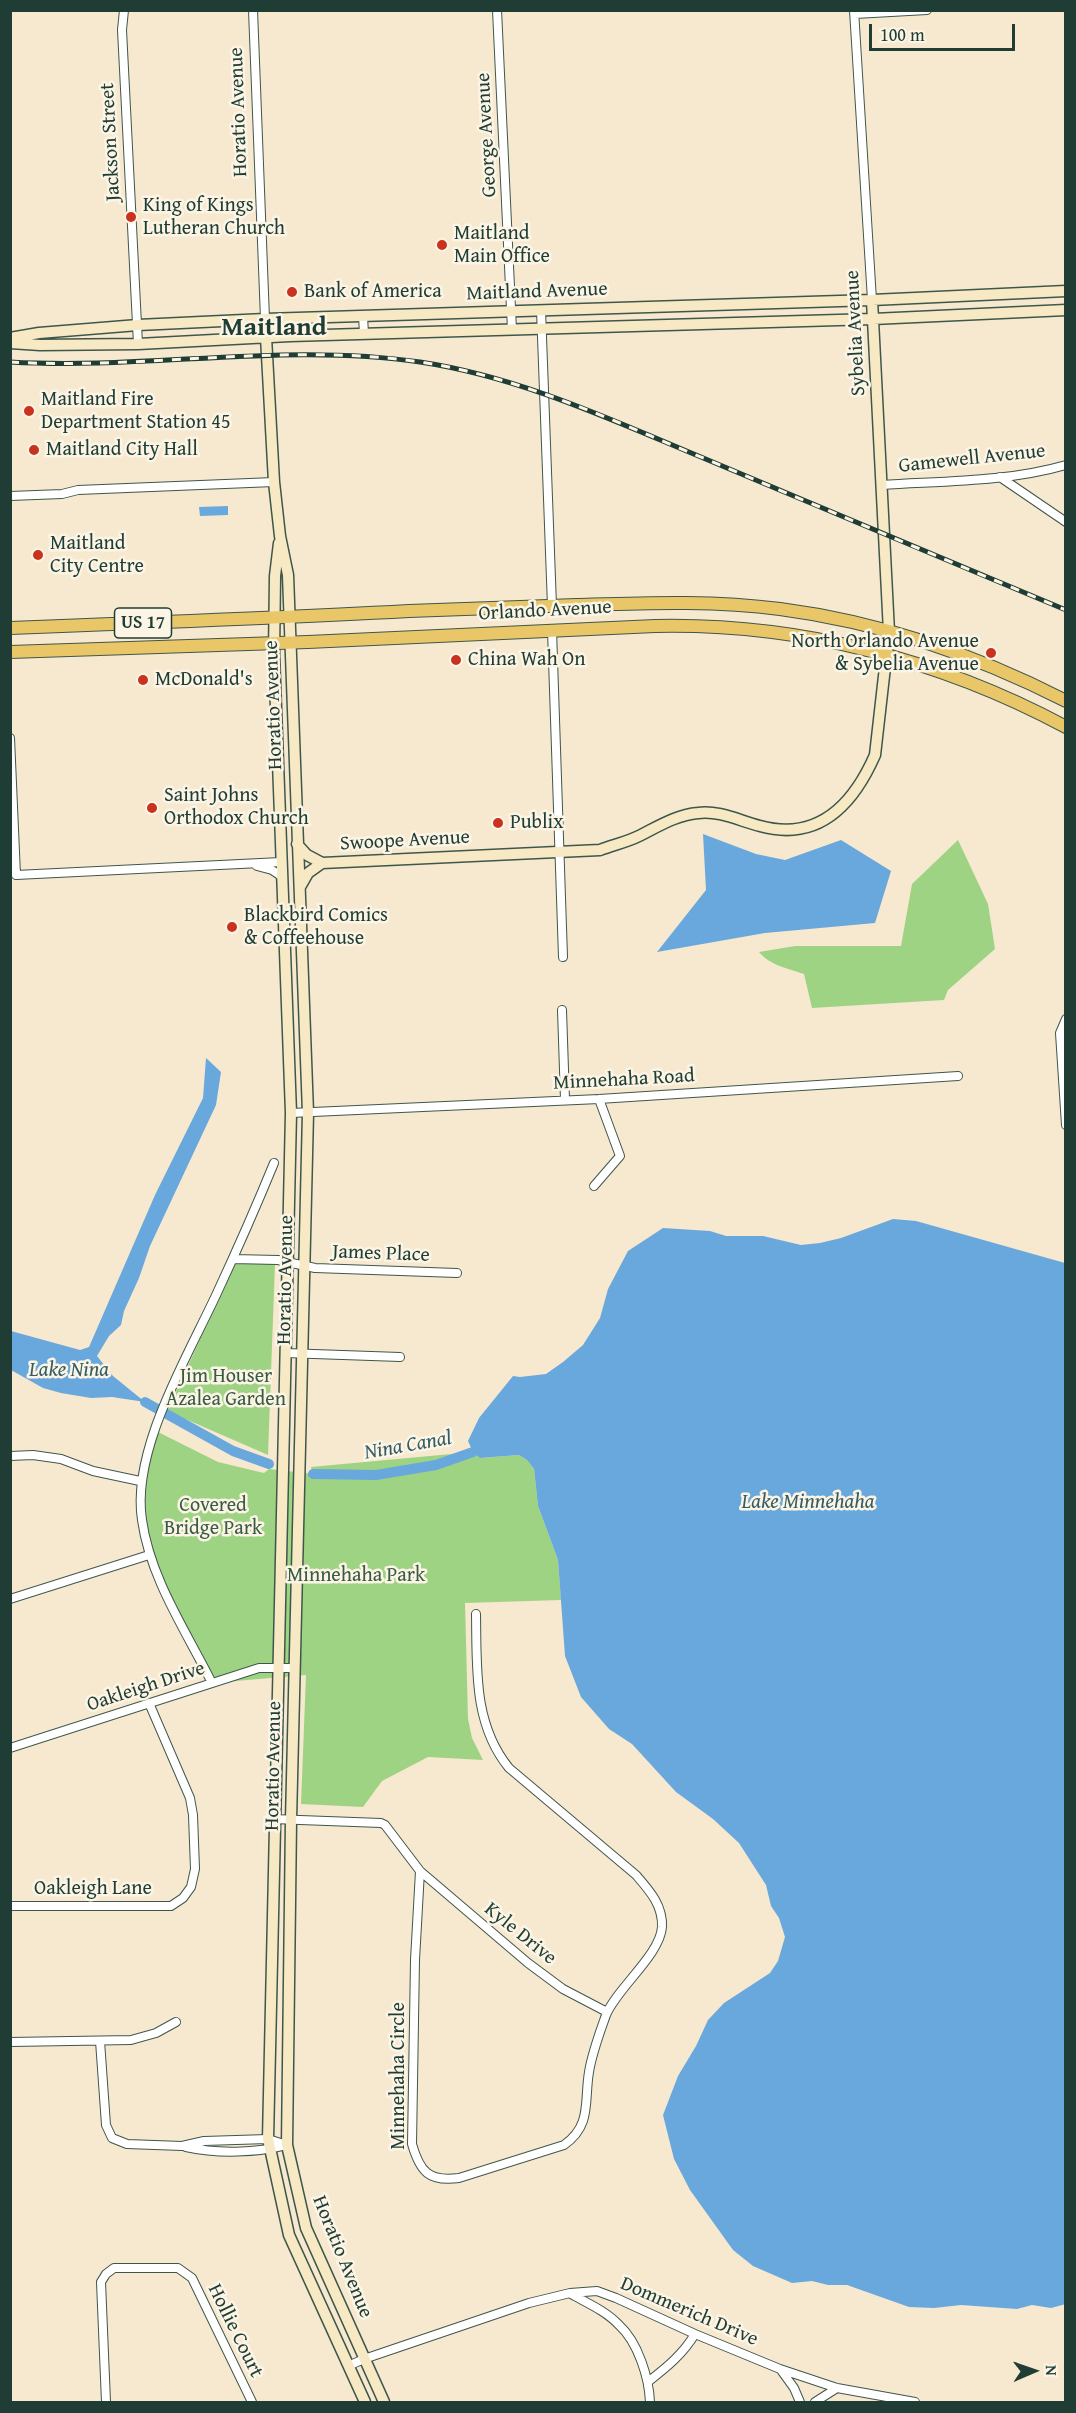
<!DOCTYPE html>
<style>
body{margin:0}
#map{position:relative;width:1076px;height:2413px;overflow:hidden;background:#f7e8d0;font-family:"Gentium Book Plus",serif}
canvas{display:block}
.frame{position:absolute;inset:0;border:12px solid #1f3d34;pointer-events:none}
.north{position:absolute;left:1004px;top:2341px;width:60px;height:60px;-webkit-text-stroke:4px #fcf5e5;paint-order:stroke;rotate:88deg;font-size:16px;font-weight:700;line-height:24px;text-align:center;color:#1f3d34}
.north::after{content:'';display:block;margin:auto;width:21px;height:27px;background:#1f3d34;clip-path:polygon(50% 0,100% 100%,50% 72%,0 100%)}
.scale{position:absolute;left:869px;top:24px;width:146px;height:27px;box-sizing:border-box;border:3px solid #1f3d34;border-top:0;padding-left:8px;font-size:18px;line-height:21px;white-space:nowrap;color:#1f3d34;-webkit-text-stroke:4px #fcf5e5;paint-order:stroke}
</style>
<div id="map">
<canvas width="1076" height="2413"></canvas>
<div class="frame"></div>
<div class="north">N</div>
<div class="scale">100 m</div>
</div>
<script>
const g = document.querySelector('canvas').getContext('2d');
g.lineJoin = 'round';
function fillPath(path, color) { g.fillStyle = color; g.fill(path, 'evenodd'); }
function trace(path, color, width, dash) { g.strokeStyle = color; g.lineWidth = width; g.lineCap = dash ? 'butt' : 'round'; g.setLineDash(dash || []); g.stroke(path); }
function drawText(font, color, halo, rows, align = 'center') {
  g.font = font + ' "Gentium Book Plus",serif'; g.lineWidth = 5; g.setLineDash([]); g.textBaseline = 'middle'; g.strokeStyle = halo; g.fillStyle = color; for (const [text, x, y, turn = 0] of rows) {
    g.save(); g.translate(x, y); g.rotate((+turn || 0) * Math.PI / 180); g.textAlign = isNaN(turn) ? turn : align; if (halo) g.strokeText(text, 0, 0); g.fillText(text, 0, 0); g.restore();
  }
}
fillPath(new Path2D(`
 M958 840 988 904 995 949 948 990 944 1000 812 1008 804 974C787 968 771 966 759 952L795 946H901L912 884Z
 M235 1264H275L268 1455 167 1411Z
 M156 1431 218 1462 264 1473 269 1469 313 1474 311 1467 473 1452 481 1458 519 1455 527 1460 534 1469 538 1506 558 1560 561 1600 465 1603 468 1719 472 1738 483 1760 428 1757 382 1781 363 1807 301 1804 306 1675 212 1683 154 1567 139 1496Z`), '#9ed384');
fillPath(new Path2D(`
 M228 506V515L200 516 199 507Z
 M703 834 756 854 785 860 841 840 891 871 875 923 765 933 657 952 706 890Z
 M206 1058 221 1072 216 1105 150 1246 139 1278 124 1311 121 1325 109 1336 97 1356 113 1376 145 1402 112 1397 91 1398 61 1393 43 1388 11 1370V1331L80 1350 89 1347 155 1195 203 1098Z
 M893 1219 916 1221 1065 1263 1066 2304 1051 2308 1032 2305 1017 2309 961 2305 934 2308 909 2307 847 2285H828L812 2281 792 2283 753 2266 733 2250 690 2190 674 2159 663 2115 678 2076 696 2046 708 2020 724 2003 770 1973 778 1961 785 1937 779 1918 771 1906 766 1885 739 1843 713 1819 676 1792 632 1744 609 1729 581 1697 565 1656 558 1560 538 1506 534 1469 527 1460 519 1455 480 1458 473 1452 468 1441 479 1418 513 1376 520 1377 546 1374 563 1362 583 1345 600 1318 608 1289 628 1251 663 1228 710 1231 726 1236H763L801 1245 820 1243 841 1238Z`), '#69a8dc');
trace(new Path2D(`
 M145 1402 233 1451 269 1464
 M313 1474 376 1475 436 1465 473 1452`), '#69a8dc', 10);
const street = new Path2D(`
 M124 10 122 30 138 344
 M253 10 265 319
 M497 10 512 330
 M854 10 872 300
 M855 14 927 10
 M541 310 552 606
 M363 316 364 334
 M1000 477 1066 522
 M882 485C943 481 1007 482 1066 465
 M10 496 62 494 78 490 274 482
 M552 630 563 957
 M10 738 16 875 281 862
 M257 866 272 870 281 876
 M562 1010 565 1100
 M1066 1019 1060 1033 1066 1125
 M291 1113 599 1099 958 1076
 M594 1186 620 1156 599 1099
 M233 1259 278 1260 315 1268 457 1273
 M285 1353 400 1357
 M10 1456 33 1455 61 1459 93 1471 140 1481
 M10 1599 149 1555
 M212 1683C186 1631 150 1578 142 1520 131 1450 188 1356 217 1293 237 1250 256 1207 274 1163
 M10 1748 259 1668H294
 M273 1819 381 1823 385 1825 420 1871 528 1963 563 1989 607 2012
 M420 1871 415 1960 412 2144C420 2172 429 2182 459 2178L564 2145C592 2125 584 2102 589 2072 592 2053 600 2032 606 2015 617 1988 660 1955 662 1927 663 1905 649 1890 636 1875L509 1768C473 1724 477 1668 476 1614
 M10 1906H171L183 1898 191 1887 195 1869 193 1815 190 1798 149 1703
 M100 2041 106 2125 112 2138 127 2144 182 2146 204 2141 268 2139 287 2145
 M10 2042 131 2040 156 2033 176 2022
 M186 2147C217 2154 257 2153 287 2145
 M571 2294C587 2303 606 2311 619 2325 638 2342 649 2378 650 2402
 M348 2366 364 2359 529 2303 570 2293 597 2291 616 2298 695 2334 780 2369 837 2388 915 2402
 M781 2370 794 2388 800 2402
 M649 2381C667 2367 683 2354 695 2334
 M106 2402 101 2282 106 2274 114 2268H178L192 2278 252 2402
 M815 2402 837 2388`);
const secondary = new Path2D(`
 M265 319 274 482 280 536 288 575 308 1113 291 1820 287 2145 306 2228 384 2402
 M10 338 39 333 138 325 265 319 872 300 1066 291
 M10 343 40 345 138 344 290 336 873 319 1066 310
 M279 543 275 576 274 654 291 1113 268 2139 289 2235 365 2402
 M297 844 307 855 322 863
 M300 887 308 873 322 863 600 850C613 845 627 842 639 836 659 826 676 815 698 813 719 810 740 821 760 826 818 842 853 805 875 755L889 632 872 300`);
const primary = new Path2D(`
 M10 628C143 623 276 618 409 611 464 609 520 607 576 605 644 603 712 600 780 609 880 622 976 655 1066 701
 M10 652 308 642 655 626C799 623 939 659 1066 727`);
trace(street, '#3f574b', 10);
trace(secondary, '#3f574b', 13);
trace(primary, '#3f574b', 14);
trace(street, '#fff', 8);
trace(secondary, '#f6e9c3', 10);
trace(primary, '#e9c769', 12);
const rail = new Path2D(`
 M10 362C147 370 284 342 420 362 521 377 614 421 708 460 827 510 946 560 1066 610`);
trace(rail, '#1f3d34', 5);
trace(rail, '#fcf5e5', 3, [9]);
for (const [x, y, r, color] of [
 [131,217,6,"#c8321e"],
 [442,245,6,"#c8321e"],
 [292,292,6,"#c8321e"],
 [29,411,6,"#c8321e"],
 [34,450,6,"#c8321e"],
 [38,555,6,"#c8321e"],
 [991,653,6,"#c8321e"],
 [456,660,6,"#c8321e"],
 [143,680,6,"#c8321e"],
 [152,808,6,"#c8321e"],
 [498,823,6,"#c8321e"],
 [232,927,6,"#c8321e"]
]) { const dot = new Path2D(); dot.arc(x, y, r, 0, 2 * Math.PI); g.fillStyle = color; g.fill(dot); trace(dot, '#fcf5e5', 2); }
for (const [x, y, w] of [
 [143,623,57]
]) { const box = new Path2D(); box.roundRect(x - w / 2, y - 15, w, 30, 4.5); g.fillStyle = '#fcf5e5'; g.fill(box); trace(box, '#1f3d34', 1.5); }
drawText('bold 18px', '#1f3d34', null, [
 ["US 17",143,623]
]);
drawText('20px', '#1f3d34', '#fcf5e5', [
 ["Horatio Avenue",239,112,-92],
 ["George Avenue",487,135,-93],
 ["Jackson Street",111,142,-93],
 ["Maitland Avenue",537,292,-2],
 ["Sybelia Avenue",856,333,-93],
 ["Gamewell Avenue",972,459,-6],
 ["Orlando Avenue",545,611,-3],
 ["Horatio Avenue",274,705,-92],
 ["Swoope Avenue",405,841,-3],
 ["Minnehaha Road",624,1080,-3],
 ["James Place",381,1254,2],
 ["Horatio Avenue",286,1280,-89],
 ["Oakleigh Drive",146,1687,-18],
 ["Horatio Avenue",274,1766,-89],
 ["Oakleigh Lane",93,1889],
 ["Kyle Drive",520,1934,39],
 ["Minnehaha Circle",399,2076,-90],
 ["Horatio Avenue",342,2257,68],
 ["Dommerich Drive",689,2312,23],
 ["Hollie Court",235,2331,64]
]);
drawText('20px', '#1f3d34', '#fcf5e5', [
 ["King of Kings",143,206],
 ["Lutheran Church",143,229],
 ["Maitland",454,234],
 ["Main Office",454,257],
 ["Bank of America",304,292],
 ["Maitland Fire",41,400],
 ["Department Station 45",41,423],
 ["Maitland City Hall",46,450],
 ["Maitland",50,544],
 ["City Centre",50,567],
 ["North Orlando Avenue",979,642,"right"],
 ["& Sybelia Avenue",979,665,"right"],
 ["China Wah On",468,660],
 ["McDonald's",155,680],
 ["Saint Johns",164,796],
 ["Orthodox Church",164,819],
 ["Publix",510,823],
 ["Blackbird Comics",244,916],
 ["& Coffeehouse",244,939]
], 'left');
drawText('20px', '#385b44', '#fcf5e5', [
 ["Jim Houser",226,1377],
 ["Azalea Garden",226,1400],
 ["Covered",213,1506],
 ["Bridge Park",213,1529],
 ["Minnehaha Park",356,1576]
]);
drawText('italic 21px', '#355d66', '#fcf5e5', [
 ["Lake Nina",69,1371],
 ["Nina Canal",408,1446,-10],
 ["Lake Minnehaha",808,1503]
]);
drawText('bold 26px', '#1f3d34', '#fcf5e5', [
 ["Maitland",274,328]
]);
</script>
